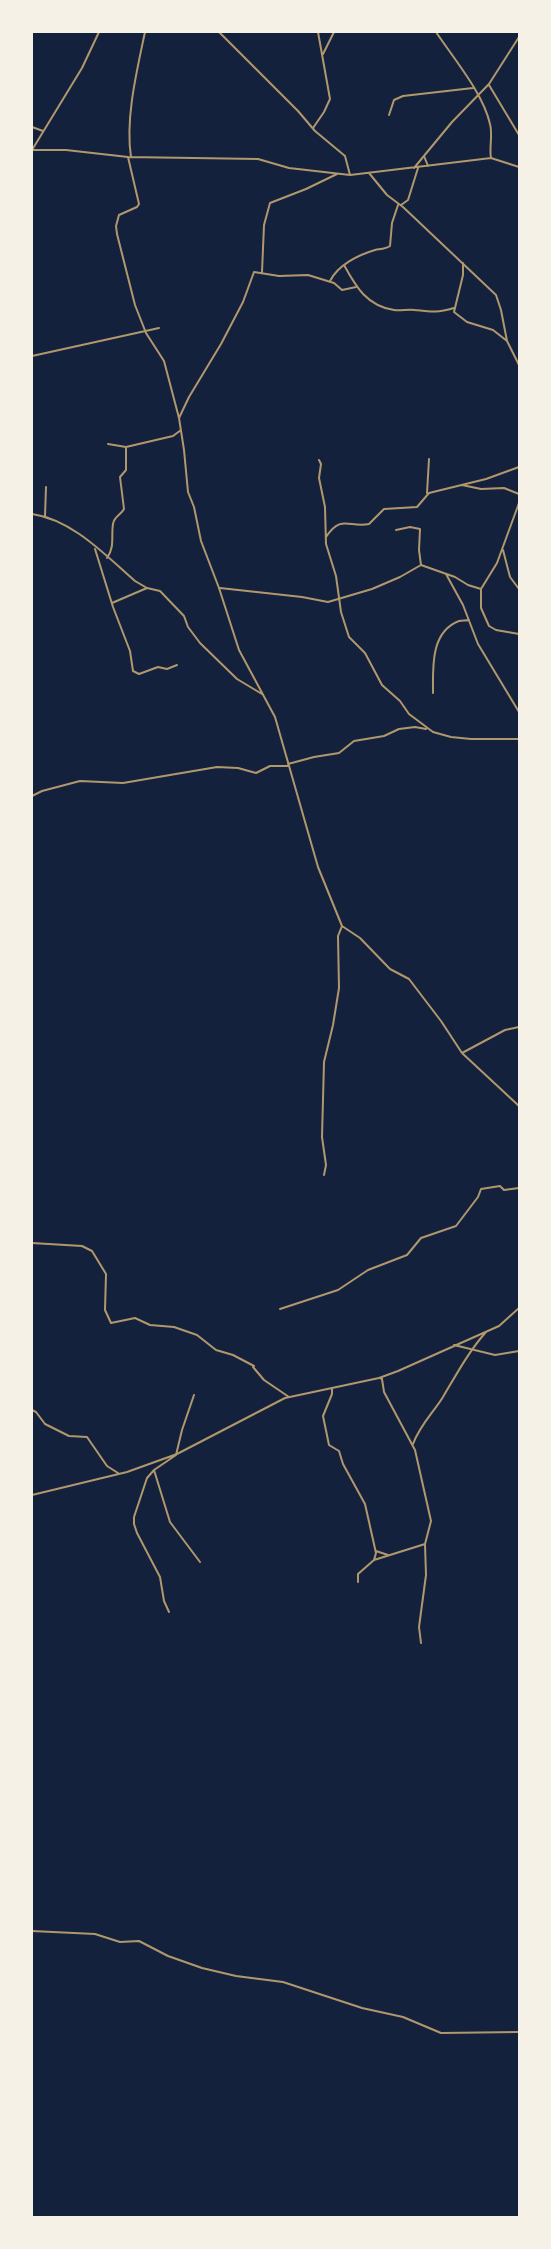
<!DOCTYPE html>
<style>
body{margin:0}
#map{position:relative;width:551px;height:2249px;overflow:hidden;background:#14213d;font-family:"Archivo Narrow",sans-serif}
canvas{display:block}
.frame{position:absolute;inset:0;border:33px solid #f6f1e7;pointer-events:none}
</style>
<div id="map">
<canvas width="551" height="2249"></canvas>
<div class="frame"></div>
</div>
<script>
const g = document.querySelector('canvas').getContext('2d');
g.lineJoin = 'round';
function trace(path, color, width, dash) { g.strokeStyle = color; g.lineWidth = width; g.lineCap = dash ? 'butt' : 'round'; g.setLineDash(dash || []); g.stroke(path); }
trace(new Path2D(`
 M219 32 298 111 315 131 345 156 350 175
 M436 32C454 59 483 93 490 124 493 135 489 147 491 158
 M323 54 334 32
 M489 85 519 135
 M389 115 394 100 403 96 473 88
 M32 127 43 131
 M313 128 324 112 330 99 318 32
 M32 150H66L128 157 258 159 289 168 350 175 491 158 519 167
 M32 150 82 68 99 32
 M424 156 428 166
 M128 157 139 204 137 207 119 215 116 226 117 234 135 305 146 333 164 361 179 418 184 450 188 492 194 507 201 541 219 588 239 650 275 717 318 867 342 926 360 938 390 969 409 979 441 1021 462 1053 519 1106
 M131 157C125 119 137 70 145 32
 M414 168 452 122 489 84 519 37
 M369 173 387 195 403 207 496 295 501 310 507 341 519 365
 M401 205 408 200 418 168
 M463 263V275L454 312 467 322 493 330 507 341
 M344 265C356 287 367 306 394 310 401 311 408 309 415 310 432 312 437 313 454 308
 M262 272 264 225 270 203 306 189 337 174
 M330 281C338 265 358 255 375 250 380 249 386 249 390 246L392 223 398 205
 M32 356 159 328
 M179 418 189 397 221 344 243 302 254 272 279 276 308 275 334 283 342 290 356 287
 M108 444 126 447 173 436 181 430
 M319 460 321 464 319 478 325 507 326 544 336 576 341 612 349 637 365 653 382 685 400 701 409 714 433 732 451 737 471 739H519
 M462 485 481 489 504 488 519 494
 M427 493 429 459
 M519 503 497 563 481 589V608L489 626 496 630 519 634
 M32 514C73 520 105 555 135 581L147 588 160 591 184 616 188 627 200 643 237 679 262 694
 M45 516 46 487
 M396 530 410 527 420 529 419 550 421 565
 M326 537C341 514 349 528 369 524L384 509 417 507 429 493 486 479 519 467
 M95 549 113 607 130 651 133 671 139 674 158 667 167 669 177 665
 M503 550 510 577 519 589
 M107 558C115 547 111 536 113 524 114 516 121 515 124 509L120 477 126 470V447
 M421 565 455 577 468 585 481 589
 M446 574 463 605 478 644 519 712
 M220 588 302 597 328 602 372 589 400 577 421 565
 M112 603 147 588
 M433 693C433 668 430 632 459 621 463 620 465 621 469 620
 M288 764 314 757 339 753 354 741 384 736 399 729 415 727 426 729
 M32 796 42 791 80 781 123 783 217 767 238 768 256 773 270 766H288
 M462 1053 505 1030 519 1027
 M324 1175 326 1165 322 1137 324 1062 333 1025 339 988 338 936 342 926
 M32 1243 82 1246 92 1251 106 1274 105 1310 111 1323 135 1318 150 1325 174 1327 197 1335 216 1350 233 1355 254 1366
 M280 1309 338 1290 368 1270 407 1255 421 1238 456 1226 478 1197 481 1189 500 1186 504 1190 519 1188
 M454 1345 495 1355 519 1351
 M253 1367 264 1380 289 1397
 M380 1378 382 1379 384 1392 415 1450 431 1521 425 1544 426 1575 419 1627 421 1643
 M332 1388V1394L323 1416 329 1445 339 1451 343 1464 365 1504 376 1553 374 1560
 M194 1395 182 1430 176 1455 154 1470 170 1522 200 1562
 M32 1410 36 1412 45 1424 69 1436 87 1437 107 1466 118 1473
 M413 1444C420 1425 433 1413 443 1397 456 1375 469 1351 486 1332
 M154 1470 147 1478 134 1517V1524L137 1533 160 1577 164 1601 169 1612
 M32 1495 127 1472 177 1454 285 1398 379 1378 398 1371 499 1326 519 1308
 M376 1551 388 1555
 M358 1582V1574L374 1560 425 1544
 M32 1931 95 1934 120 1942 139 1941 168 1956 202 1968 236 1976 283 1982 362 2008 403 2017 441 2033 519 2032`), '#b1986c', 2);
</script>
